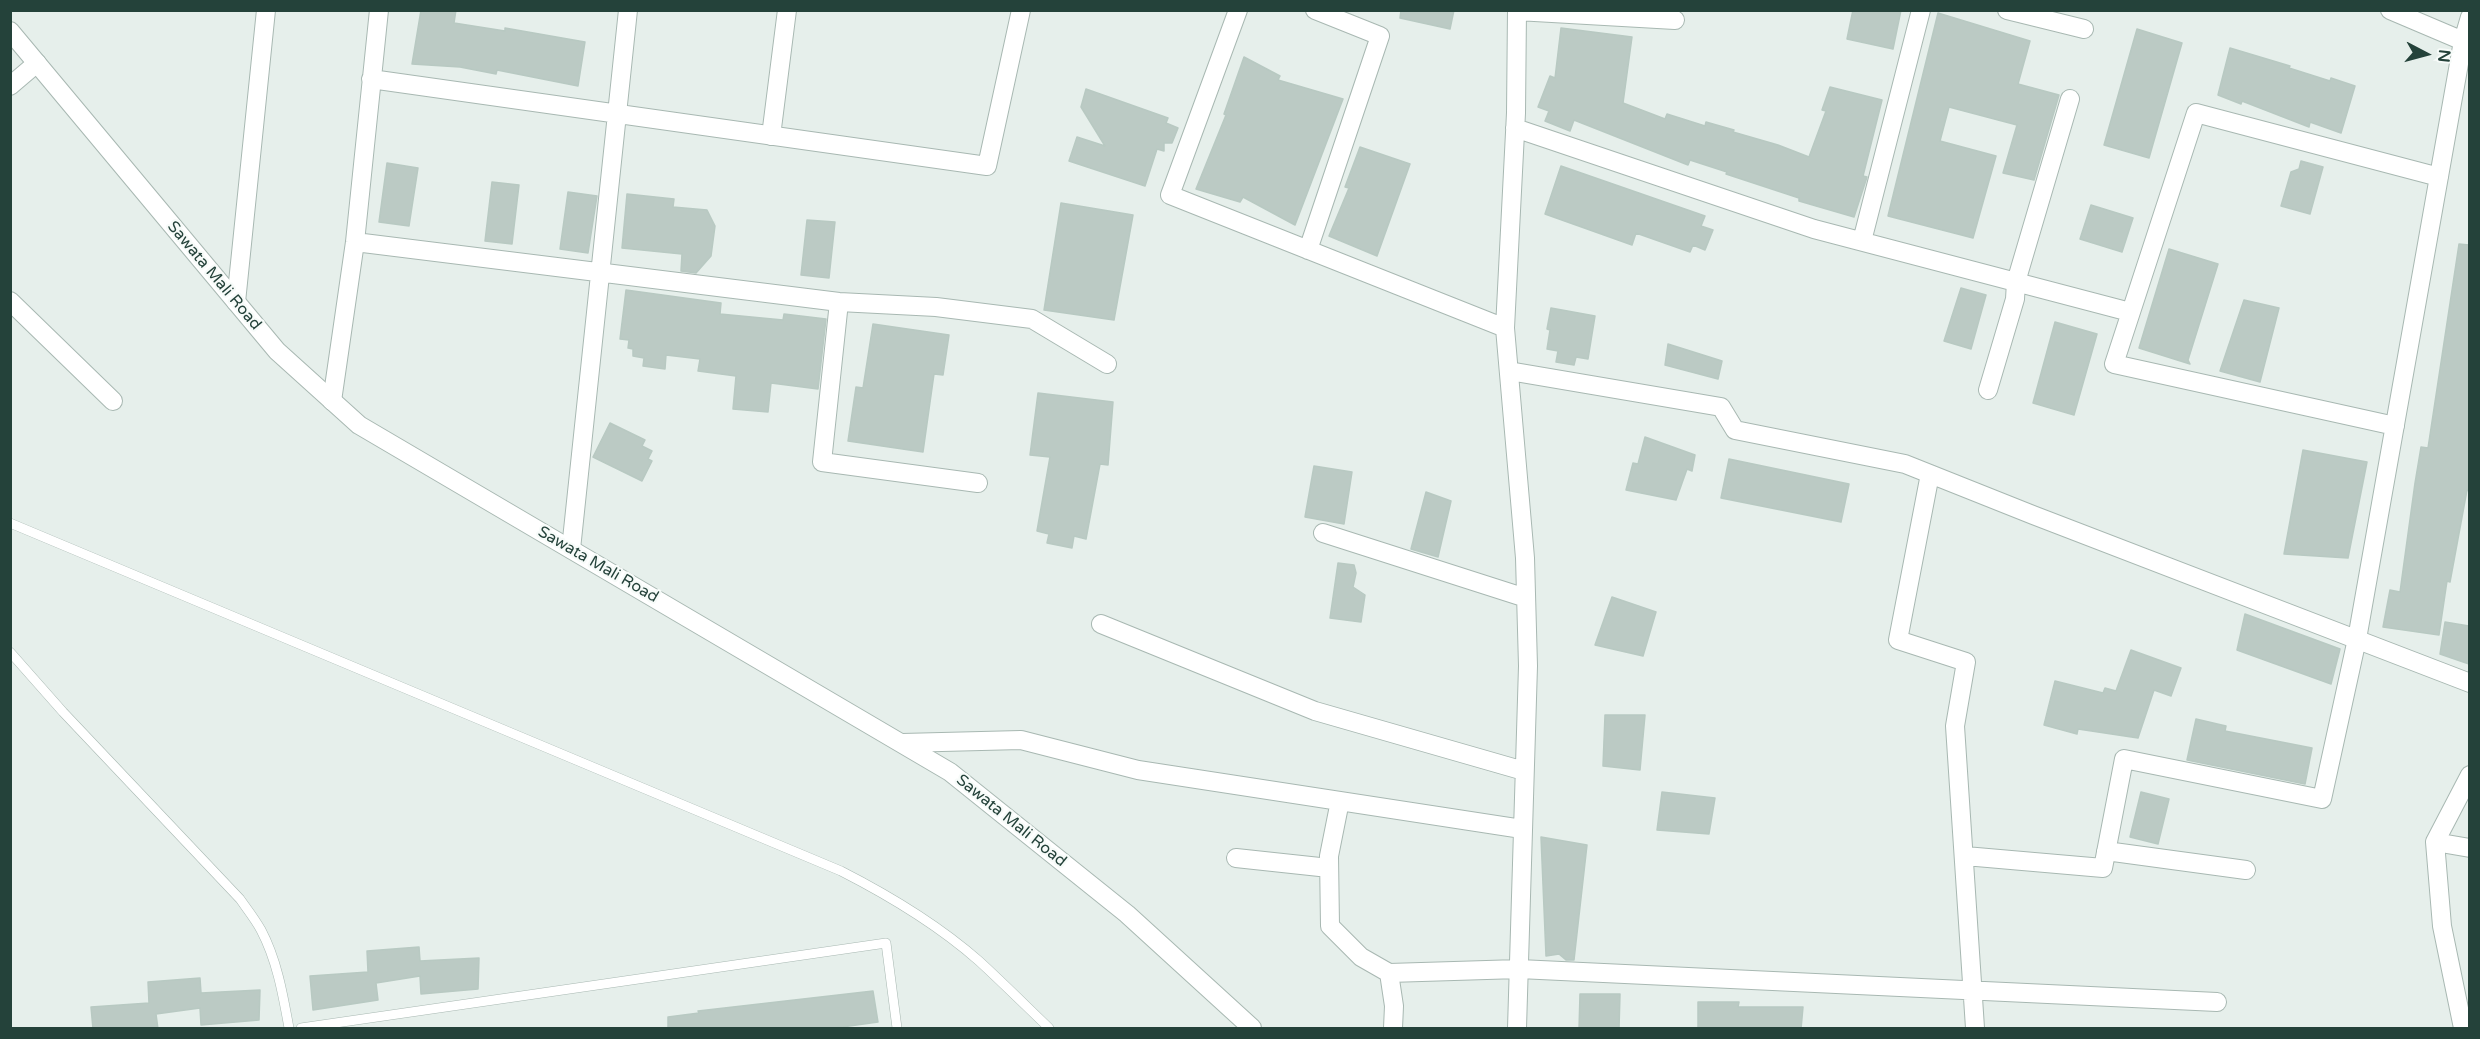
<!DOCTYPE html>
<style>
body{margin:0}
#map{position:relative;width:2480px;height:1039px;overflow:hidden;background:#e6efeb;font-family:"Varela Round",sans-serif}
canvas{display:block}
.frame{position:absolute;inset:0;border:12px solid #24423a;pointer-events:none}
.north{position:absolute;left:2396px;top:24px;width:60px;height:60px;-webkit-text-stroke:4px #f7fbf9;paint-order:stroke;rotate:96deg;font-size:16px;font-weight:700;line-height:24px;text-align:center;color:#24423a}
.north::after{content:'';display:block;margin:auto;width:21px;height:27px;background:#24423a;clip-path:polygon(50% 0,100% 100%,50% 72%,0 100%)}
</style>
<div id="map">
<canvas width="2480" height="1039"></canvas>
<div class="frame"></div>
<div class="north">N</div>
</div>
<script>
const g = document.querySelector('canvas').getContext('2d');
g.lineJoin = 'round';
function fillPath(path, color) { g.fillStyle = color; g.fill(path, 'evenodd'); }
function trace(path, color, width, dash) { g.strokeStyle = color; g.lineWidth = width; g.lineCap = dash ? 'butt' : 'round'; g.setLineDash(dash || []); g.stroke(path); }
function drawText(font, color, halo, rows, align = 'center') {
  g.font = font + ' "Varela Round",sans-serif'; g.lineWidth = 4.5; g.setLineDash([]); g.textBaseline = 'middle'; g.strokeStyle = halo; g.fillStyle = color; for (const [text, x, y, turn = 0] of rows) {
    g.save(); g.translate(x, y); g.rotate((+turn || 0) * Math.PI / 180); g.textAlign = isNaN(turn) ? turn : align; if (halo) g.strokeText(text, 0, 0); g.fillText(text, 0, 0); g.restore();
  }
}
const building = new Path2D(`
 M421 10H456L454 23 505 31V28L585 42 578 86 497 70 496 74 460 67 412 64Z
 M1401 10H1454L1450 29 1400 18Z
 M1853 10H1901L1893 49 1847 39Z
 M1938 13 2030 41 2018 84 2059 95 2034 180 2003 173 2017 125 1949 107 1940 141 1996 156 1973 238 1888 216Z
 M1561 28 1632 37 1623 103 1665 119 1667 114 1705 126 1706 122 1734 130 1733 132 1778 145 1809 157 1826 111 1822 110 1830 87 1882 100 1863 176 1867 177 1854 217 1799 201V198L1726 174 1727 172 1690 160 1688 165 1574 120 1570 131 1545 121 1549 111 1538 107 1550 76 1555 78Z
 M2137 29 2182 43 2149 158 2104 145Z
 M2230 48 2290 66 2289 68 2330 81 2331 78 2355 86 2341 133 2310 122 2309 127 2242 101 2241 104 2218 95Z
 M1244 57 1280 76 1278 80 1343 99 1295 225 1243 197 1240 202 1196 189 1226 115 1224 114Z
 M1086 89 1168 118 1166 123 1178 128 1172 143H1164V151L1157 149 1145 186 1069 161 1077 137 1105 146 1081 107Z
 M1360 147 1410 164 1377 256 1329 236 1349 188 1345 187Z
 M2301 161 2323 167 2310 214 2281 206 2291 172 2299 169Z
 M387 163 418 168 409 226 379 222Z
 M1561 166 1705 216 1701 226 1713 230 1705 250 1693 245 1690 252 1636 233 1632 245 1545 214Z
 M492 182 519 185 512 244 485 241Z
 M568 192 597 196 588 253 560 249Z
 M627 194 674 199 673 207 707 210 715 226 711 256 696 273 681 271 682 254 622 248Z
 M1061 203 1133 215 1114 320 1044 310Z
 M2091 205 2133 218 2122 252 2080 239Z
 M807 220 835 222 829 278 801 275Z
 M2459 244 2469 245V491L2467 490 2450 582 2447 581 2439 635 2383 627 2390 590 2400 592 2415 483 2421 447 2428 448Z
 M2169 249 2218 264 2188 360 2190 364 2139 348Z
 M1961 288 1986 295 1971 349 1944 341Z
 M626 290 721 303 720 314 783 320 784 314 826 319 818 389 771 383 768 412 733 409 736 376 698 371 700 359 666 355 665 369 643 366 644 358 633 356V349L628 348 629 340 620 339Z
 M2244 300 2279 308 2260 382 2220 371Z
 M1551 308 1595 316 1588 359 1576 357 1574 365 1556 362 1558 351 1547 349 1550 330 1547 329Z
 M2055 322 2097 334 2074 415 2033 403Z
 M873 324 949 335 943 375 934 374 923 452 848 441 856 387 863 388Z
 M1668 344 1722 361 1718 379 1665 365Z
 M1038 393 1113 402 1108 465 1100 464 1086 539 1074 536 1072 548 1047 543 1049 534 1037 531 1050 457 1030 455Z
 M610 423 645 440 642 446 652 451 648 459 652 461 642 481 593 457Z
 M1645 437 1695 455 1692 471 1687 469 1676 500 1626 490 1633 463 1638 464Z
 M2303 450 2367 462 2348 558 2284 554Z
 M1729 459 1849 484 1841 522 1721 498Z
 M1314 466 1352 472 1344 524 1305 517Z
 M1426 492 1451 501 1438 557 1411 549Z
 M1338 563 1354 565 1356 573 1353 587 1365 595 1361 622 1330 618Z
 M1612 597 1656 612 1643 656 1595 645Z
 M2245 614 2340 649 2331 684 2237 650Z
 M2445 622 2469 626V664L2440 654Z
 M2131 650 2181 668 2171 696 2154 690 2138 738 2078 729 2077 734 2044 725 2055 681 2103 693 2105 688 2116 691Z
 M1605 715H1645L1640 770 1603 766Z
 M2196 719 2226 726 2225 731 2312 748 2305 784 2187 760Z
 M1662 792 1715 798 1709 834 1657 830Z
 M2141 792 2169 799 2158 844 2130 837Z
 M1541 837 1587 845 1574 960H1566L1559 954 1546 956Z
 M419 947 420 961 479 958 478 989 421 994 420 976 376 983 378 1000 313 1010 310 976 368 972 367 951Z
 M200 978 201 993 260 990 259 1020 201 1025 200 1008 156 1014 158 1029H93L91 1007 149 1003 148 982Z
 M873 991 878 1022 828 1029H668V1017L699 1013 698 1011Z
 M1580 994H1620L1619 1029H1579Z
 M1698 1002H1739L1738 1007H1803L1801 1029H1698Z`);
fillPath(building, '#bbcac4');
trace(building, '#b8c9c2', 1.5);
const service = new Path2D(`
 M10 523 841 871C890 896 937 924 979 961 1003 983 1026 1006 1049 1028
 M10 652 63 712 240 899C247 909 255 919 261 930 277 960 283 995 289 1028
 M301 1028 886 943 897 1028`);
const minor = new Path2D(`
 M1238 10 1170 195 1505 328
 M1517 10 1516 113 1505 328 1525 558 1528 666 1517 1028
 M2007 10 2084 29
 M1517 11 1675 20
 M2463 41 2470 17
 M371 79 987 166 1021 10
 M10 86 37 63
 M1515 128 1814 229 2130 312
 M771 136 787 10
 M1862 241 1921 10
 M355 242 839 302 936 307 1032 319 1107 364
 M1308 250 1380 36 1315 10
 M10 301 113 401
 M236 302 266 10
 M839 302 822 462 978 483
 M1509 371 1721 407 1735 430 1905 464 2033 515 2470 683
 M1988 390 2015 299 2016 282 2070 99
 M332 401 355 242 379 10
 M2395 426 2114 364 2196 113 2439 177
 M1930 474 1898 640 1966 662 1955 726 1975 1028
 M1323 533 1526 598
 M571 549 628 10
 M1101 624 1315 711 1524 771
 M902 743 1021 740 1138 770 1522 829
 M1340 801 1329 856 1330 926 1361 957 1389 973 1519 969 2217 1002
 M2435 842 2470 848
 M2106 851 2246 870
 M1965 856 2103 868 2124 759 2322 799 2357 639 2463 41 2390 10
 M1236 858 1329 868
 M1389 973 1394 1006 1393 1028
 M2463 1028 2442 926 2435 842 2470 775`);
const tertiary = new Path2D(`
 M10 31 277 351 359 425 950 772 1127 914 1252 1028`);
trace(service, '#a8b8b2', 10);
trace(minor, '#a8b8b2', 20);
trace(tertiary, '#a8b8b2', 20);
trace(service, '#fff', 9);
trace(minor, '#fff', 18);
trace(tertiary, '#fff', 18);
drawText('16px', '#24423a', '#f7fbf9', [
 ["Sawata Mali Road",214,276,50],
 ["Sawata Mali Road",598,565,30],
 ["Sawata Mali Road",1011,821,39]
]);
</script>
